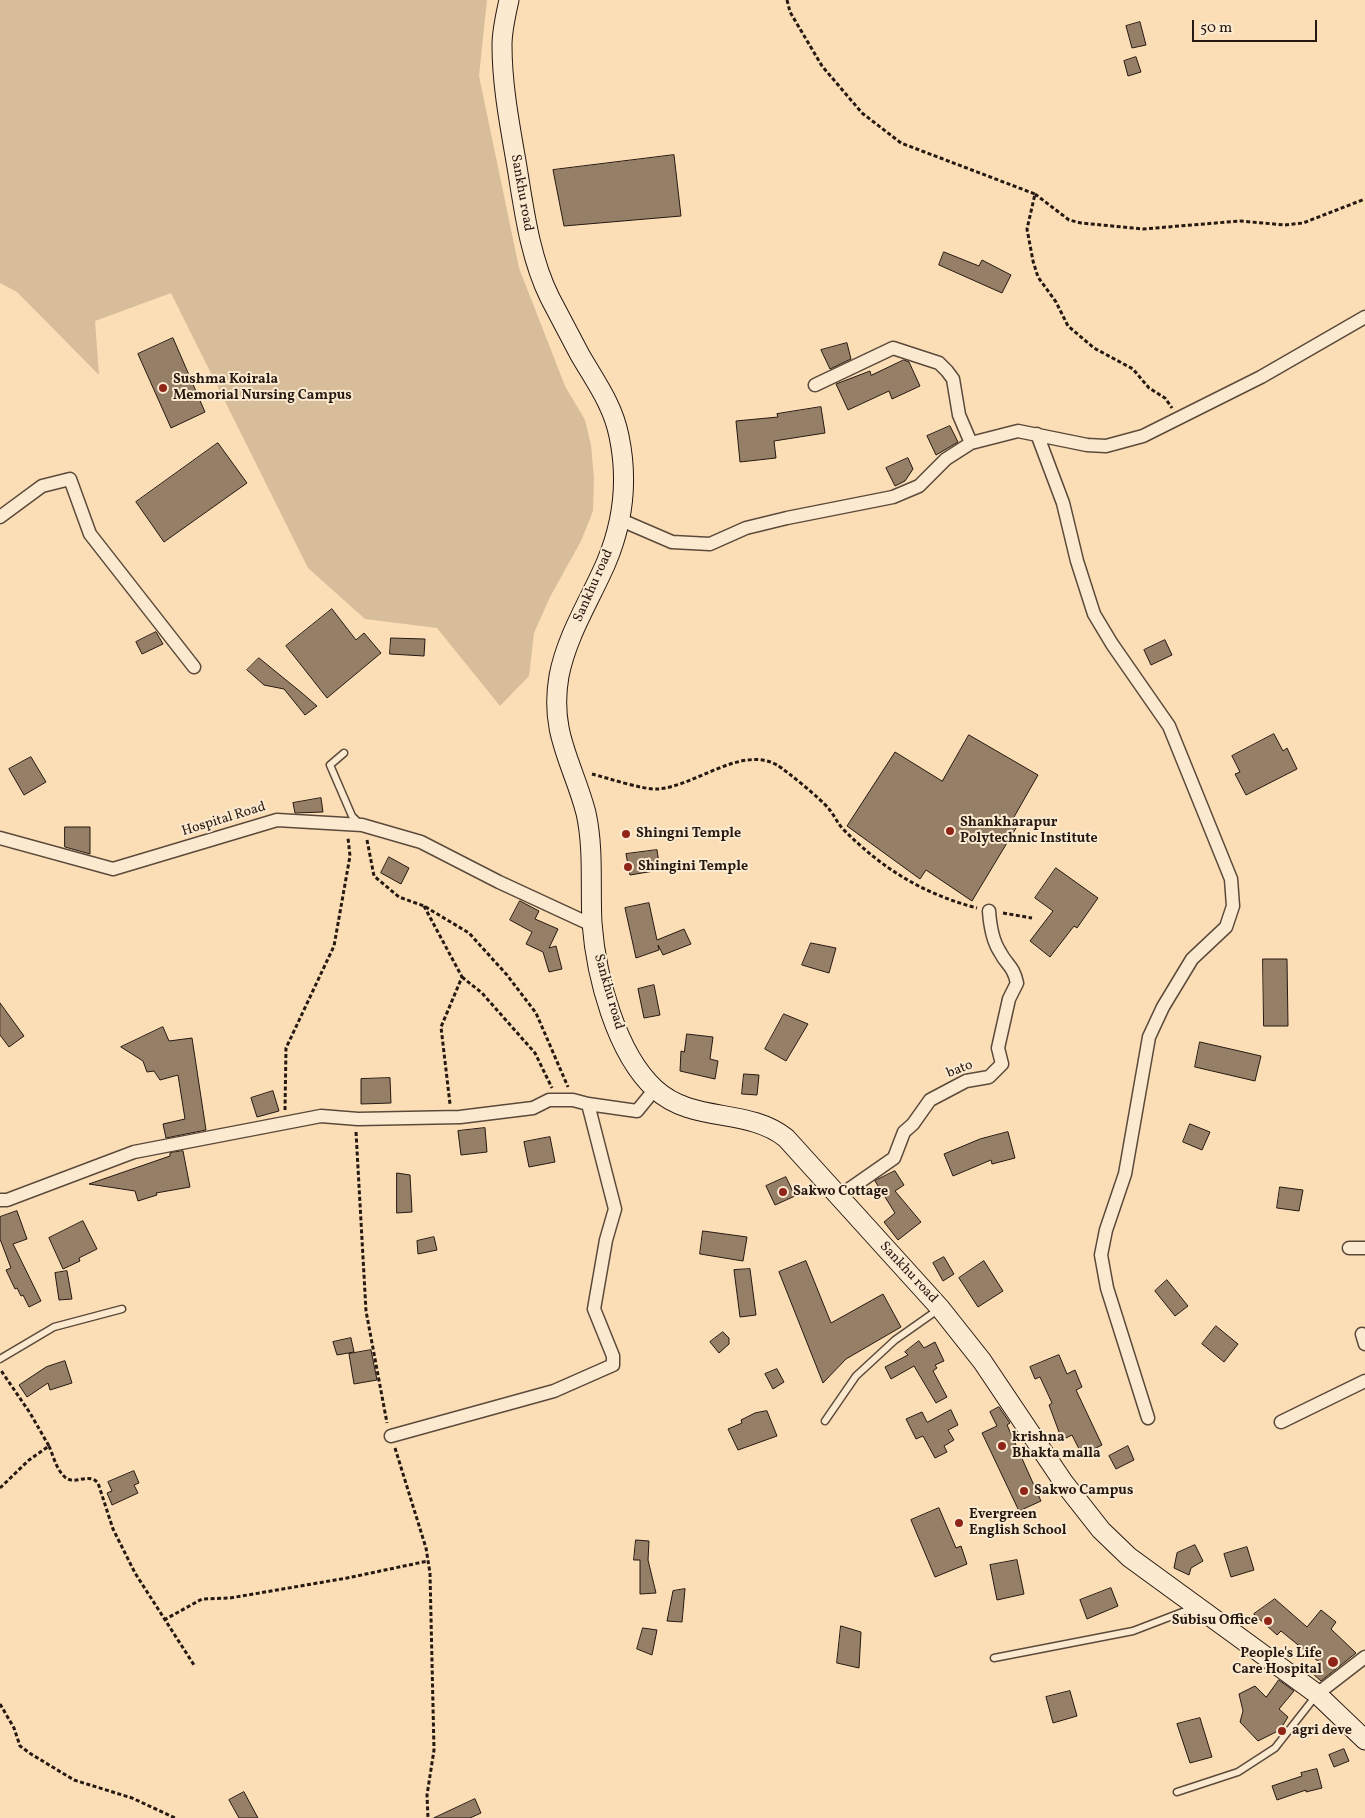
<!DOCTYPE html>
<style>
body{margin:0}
#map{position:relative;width:1365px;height:1818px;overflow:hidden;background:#fbdeb6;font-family:Vollkorn,serif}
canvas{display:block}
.scale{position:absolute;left:1192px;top:20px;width:125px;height:22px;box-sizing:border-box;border:2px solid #261912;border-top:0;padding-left:6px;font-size:15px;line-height:18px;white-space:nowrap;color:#261912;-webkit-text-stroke:4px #fcead0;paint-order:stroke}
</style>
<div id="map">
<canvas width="1365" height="1818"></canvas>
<div class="scale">50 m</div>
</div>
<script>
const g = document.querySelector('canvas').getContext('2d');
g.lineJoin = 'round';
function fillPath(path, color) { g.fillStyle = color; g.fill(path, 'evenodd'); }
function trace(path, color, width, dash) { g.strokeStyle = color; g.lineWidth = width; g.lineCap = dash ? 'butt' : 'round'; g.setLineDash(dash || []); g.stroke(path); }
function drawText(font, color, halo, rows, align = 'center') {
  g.font = font + ' Vollkorn,serif'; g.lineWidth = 4; g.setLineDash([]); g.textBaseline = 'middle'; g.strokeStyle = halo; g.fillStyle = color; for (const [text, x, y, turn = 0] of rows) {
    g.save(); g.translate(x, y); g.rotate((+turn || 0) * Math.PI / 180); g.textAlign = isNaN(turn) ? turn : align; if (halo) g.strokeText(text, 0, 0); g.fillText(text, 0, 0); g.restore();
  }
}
fillPath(new Path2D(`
 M0 0H487L479 76 519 268 565 386 585 420 591 445 594 478 593 511 581 541 550 597 534 633 529 676 500 706 437 628 365 619 308 568 171 293 95 321 99 375 17 292 0 283Z`), '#d7bd9a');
const building = new Path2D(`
 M1140 22 1146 45 1132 48 1126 26Z
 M1136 57 1141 72 1128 76 1124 61Z
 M674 155 681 216 564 226 553 170Z
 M944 252 979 266 982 260 1011 275 1002 293 939 265Z
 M173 338 205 412 171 428 138 354Z
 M847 343 851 359 830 369 821 350Z
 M904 360 909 362 920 386 892 399 889 391 848 410 836 384 870 371 871 375Z
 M821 407 825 433 774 441 776 458 740 462 736 421 778 417 777 414Z
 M950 426 958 442 936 455 927 436Z
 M218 443 247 483 164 542 136 502Z
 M908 458 913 469 905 481 895 486 886 468Z
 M332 609 356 640 364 633 381 653 327 698 286 646Z
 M156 632 163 644 142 654 136 642Z
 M391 638 425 639 424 656 390 654Z
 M1165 640 1172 655 1151 665 1144 650Z
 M259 658 302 693 317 706 305 715 284 689 264 685 247 670Z
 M1274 734 1283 751 1287 748 1297 769 1246 795 1235 774 1240 772 1232 756Z
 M969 735 1038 775 1010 824 1016 828 972 901 926 870 920 879 847 826 895 752 942 781Z
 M31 757 46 782 24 795 9 769Z
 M321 798 323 812 295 813 293 803Z
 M65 827H90V854L65 847Z
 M657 850 660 870 630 875 626 854Z
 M389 857 409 868 401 884 381 873Z
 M1056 868 1098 898 1077 928 1074 926 1050 957 1030 941 1053 911 1035 898Z
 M520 901 539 911 535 919 558 929 549 948 556 946 562 969 549 972 543 952 526 944 532 932 510 920Z
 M649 903 657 940 684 929 691 944 663 955 658 945 659 950 636 958 625 908Z
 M811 943 836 948 829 973 802 965Z
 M1263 959H1287L1288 1026H1264Z
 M654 985 660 1015 644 1018 638 989Z
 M0 1003 24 1036 9 1047 0 1035Z
 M784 1014 808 1024 786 1061 765 1049Z
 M163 1027 169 1041 192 1038 206 1130 166 1138 163 1124 185 1119 178 1075 160 1080 154 1071 147 1072 143 1061 121 1047Z
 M687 1034 713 1037 710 1059 718 1061 715 1079 680 1071 681 1051 684 1052Z
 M1200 1042 1261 1056 1255 1081 1195 1067Z
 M744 1074 759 1075 757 1095 742 1094Z
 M390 1078 391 1103 361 1104V1079Z
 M273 1091 279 1111 257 1117 251 1098Z
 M1190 1124 1210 1132 1202 1150 1183 1142Z
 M485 1128 487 1152 461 1155 458 1131Z
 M1008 1132 1015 1158 992 1164 991 1160 953 1176 944 1154 980 1139Z
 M550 1137 555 1162 529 1167 524 1142Z
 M183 1151 190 1187 156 1193 157 1195 138 1201 135 1191 89 1184 170 1156V1153Z
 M895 1171 904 1185 895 1191 921 1222 898 1240 884 1222 895 1213 875 1181Z
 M397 1173 410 1175 412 1212 397 1213Z
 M786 1177 795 1196 775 1205 766 1186Z
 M1280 1187 1303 1190 1299 1211 1277 1208Z
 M17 1211 27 1239 13 1244 41 1301 29 1307 23 1295 21 1296 17 1288 15 1289 6 1270 11 1268 0 1239V1217Z
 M83 1221 97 1249 79 1258 80 1261 63 1269 49 1238Z
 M703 1231 747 1237 743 1261 700 1254Z
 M434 1237 437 1250 418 1254 417 1241Z
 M944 1257 954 1274 943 1281 933 1263Z
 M806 1261 831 1323 883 1294 901 1327 846 1359 823 1383 779 1272Z
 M984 1261 1003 1291 978 1307 959 1278Z
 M750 1269 756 1315 740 1317 734 1270Z
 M67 1271 72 1299 59 1300 55 1273Z
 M1167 1280 1188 1306 1175 1316 1155 1291Z
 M1216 1326 1238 1344 1224 1362 1202 1344Z
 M723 1332 729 1338V1344L719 1353 710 1342Z
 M351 1338 354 1352 337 1355 333 1342Z
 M919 1341 924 1348 935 1342 944 1361 935 1365 937 1368 933 1371 947 1397 936 1403 914 1366 891 1379 885 1367 908 1355 905 1352Z
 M371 1350 377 1380 354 1384 349 1354Z
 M1059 1355 1067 1374 1075 1370 1082 1387 1076 1390 1102 1445 1082 1455 1072 1435 1062 1440 1049 1405 1052 1403 1040 1377 1035 1379 1030 1367Z
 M65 1361 72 1383 50 1390 48 1383 27 1397 19 1385 46 1367Z
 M777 1369 784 1382 773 1389 765 1374Z
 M999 1407 1010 1423 1007 1425 1041 1501 1019 1511 982 1433 997 1426 990 1412Z
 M951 1410 958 1425 948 1430 954 1440 944 1446 947 1452 935 1458 923 1436 916 1439 906 1419 922 1412 927 1422Z
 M767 1411 777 1436 738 1450 728 1429 742 1423 741 1420 755 1413Z
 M1128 1446 1134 1460 1116 1469 1109 1456Z
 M134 1471 139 1483 134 1485 138 1493 112 1505 107 1493 112 1491 108 1482Z
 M939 1508 956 1548 961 1546 967 1564 935 1577 911 1520Z
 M636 1540 649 1541 648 1560 656 1593 640 1594V1560H634Z
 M1195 1545 1203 1561 1191 1568 1189 1575 1174 1568 1177 1553Z
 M1247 1547 1254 1570 1231 1577 1224 1554Z
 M1017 1560 1024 1594 997 1600 990 1565Z
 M1111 1588 1118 1606 1087 1619 1080 1600Z
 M685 1589 682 1622 667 1621 673 1591Z
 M1275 1599 1307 1627 1321 1610 1336 1622 1331 1629 1356 1653 1321 1681 1313 1674V1668L1319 1662 1281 1631 1277 1635 1254 1614Z
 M841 1626 861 1632 859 1668 837 1663Z
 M643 1628 657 1630 652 1655 637 1649Z
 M1279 1680 1294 1691 1279 1709 1288 1717 1280 1730 1258 1741 1240 1722 1243 1711 1239 1694 1255 1686 1266 1697Z
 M1070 1691 1077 1716 1053 1723 1046 1697Z
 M1200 1718 1212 1757 1190 1763 1177 1724Z
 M1344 1749 1349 1761 1334 1767 1329 1755Z
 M1317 1769 1322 1788 1306 1792V1790L1277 1800 1272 1786 1302 1776 1301 1773Z
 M244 1792 258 1818H239L229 1800Z
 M475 1799 481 1813 470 1818H434Z`);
fillPath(building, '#957f67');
trace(building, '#261912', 1);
const service = new Path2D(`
 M344 753 330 765 352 816 359 823
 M0 1359 54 1327 122 1309
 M825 1421 856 1376 895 1340 939 1309
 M994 1658 1133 1631 1193 1608
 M1177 1792 1238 1772 1275 1748 1315 1697`);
const minor = new Path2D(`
 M815 385 893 348 939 363 947 371 953 379 959 415 971 443
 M1037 434 1063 503 1077 561 1094 614 1112 644 1169 726 1231 879 1233 906 1226 927 1192 959 1163 1007 1149 1037 1125 1174 1106 1230 1101 1255 1107 1288 1148 1418
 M0 517 42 486 70 479 90 534 194 667
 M621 520 672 542 710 544 746 528 787 518 893 497 919 486 946 459 971 443 1018 431 1087 445 1106 446 1143 436 1261 377 1365 317
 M0 838 113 869 277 820 362 825 421 842 499 882 592 925
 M838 1197 894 1158 904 1132 913 1124 930 1100 966 1081 989 1077 1002 1064 998 1048 1009 999 1017 983C1013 965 1007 966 1000 952 992 940 990 925 989 911
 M0 1200H7L134 1152 321 1116 358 1119 460 1117 533 1108 549 1100H573L588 1104 637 1111 655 1089
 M1349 1248H1365
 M1362 1334 1365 1344
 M1281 1422 1365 1381
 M391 1436 554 1391 613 1365V1356L594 1309 606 1240 615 1209 588 1104
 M1317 1694 1365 1657`);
const secondary = new Path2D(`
 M509 0C506 14 502 30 502 45 502 86 510 126 517 167 524 210 530 258 550 298 560 317 570 336 580 355 595 381 613 405 619 436 628 479 623 523 606 563 590 600 567 635 559 676 549 733 573 763 586 813 594 849 590 887 592 923 596 976 616 1053 655 1089 693 1124 747 1107 786 1138L940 1308 982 1361 1064 1483 1101 1530 1129 1557 1317 1694 1365 1740`);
trace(service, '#5b4a3b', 9);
trace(minor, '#5b4a3b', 15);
trace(secondary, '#261912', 21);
trace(new Path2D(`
 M787 0 790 12 822 66 862 113 901 143 1035 194 1027 229 1033 261 1038 277 1056 302 1068 326 1094 348 1133 369 1149 388 1165 398 1172 408
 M1035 194 1069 220 1081 223 1143 229 1240 221 1285 225 1303 223 1365 199
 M592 774C608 778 643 790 658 789 696 786 741 745 777 765 788 772 821 799 829 809 834 815 837 822 842 828 881 868 923 894 977 908
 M367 840 374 876 399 897 424 906 469 933 507 975 536 1013 568 1087
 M424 906 462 977 441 1027 450 1104
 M1003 913 1032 918
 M462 977 482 993 535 1053 552 1088
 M285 1110 286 1048 334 946 350 856 348 838
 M356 1132 366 1311 387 1423
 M49 1446C53 1455 56 1468 63 1475 73 1488 88 1471 98 1483L113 1529 135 1573 194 1665
 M395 1448 426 1548 430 1573 434 1750 427 1795 428 1818
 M0 1488 29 1460 49 1446 30 1413 0 1369
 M164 1620 202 1599 230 1598 347 1578 428 1561
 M0 1704 14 1728 20 1746 31 1754 74 1780 132 1798 175 1818`), '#261912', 3, [4, 2.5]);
trace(service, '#fcead0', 6);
trace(minor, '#fcead0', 12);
trace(secondary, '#fcead0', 19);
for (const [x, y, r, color] of [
 [163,388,5,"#8f2418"],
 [950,831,5,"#8f2418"],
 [626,834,5,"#8f2418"],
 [628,867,5,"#8f2418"],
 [783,1192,5,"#8f2418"],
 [1002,1446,5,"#8f2418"],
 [1024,1491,5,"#8f2418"],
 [959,1523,5,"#8f2418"],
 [1268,1621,5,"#8f2418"],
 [1333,1662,6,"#8f2418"],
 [1282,1731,5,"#8f2418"]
]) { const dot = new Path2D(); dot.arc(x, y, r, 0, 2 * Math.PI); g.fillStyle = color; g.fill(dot); trace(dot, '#fcead0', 2); }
drawText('14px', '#261912', '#fcead0', [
 ["Sankhu road",521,193,80],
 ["Sankhu road",594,586,-66],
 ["Hospital Road",224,820,-17],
 ["Sankhu road",608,992,74],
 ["bato",960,1070,-22],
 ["Sankhu road",908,1273,47]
]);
drawText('bold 14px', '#261912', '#fcead0', [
 ["Sushma Koirala",173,380],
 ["Memorial Nursing Campus",173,396],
 ["Shankharapur",960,823],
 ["Polytechnic Institute",960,839],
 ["Shingni Temple",636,834],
 ["Shingini Temple",638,867],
 ["Sakwo Cottage",793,1192],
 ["krishna",1012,1438],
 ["Bhakta malla",1012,1454],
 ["Sakwo Campus",1034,1491],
 ["Evergreen",969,1515],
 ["English School",969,1531],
 ["Subisu Office",1258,1621,"right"],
 ["People's Life",1322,1654,"right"],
 ["Care Hospital",1322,1670,"right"],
 ["agri deve",1292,1731]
], 'left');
</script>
